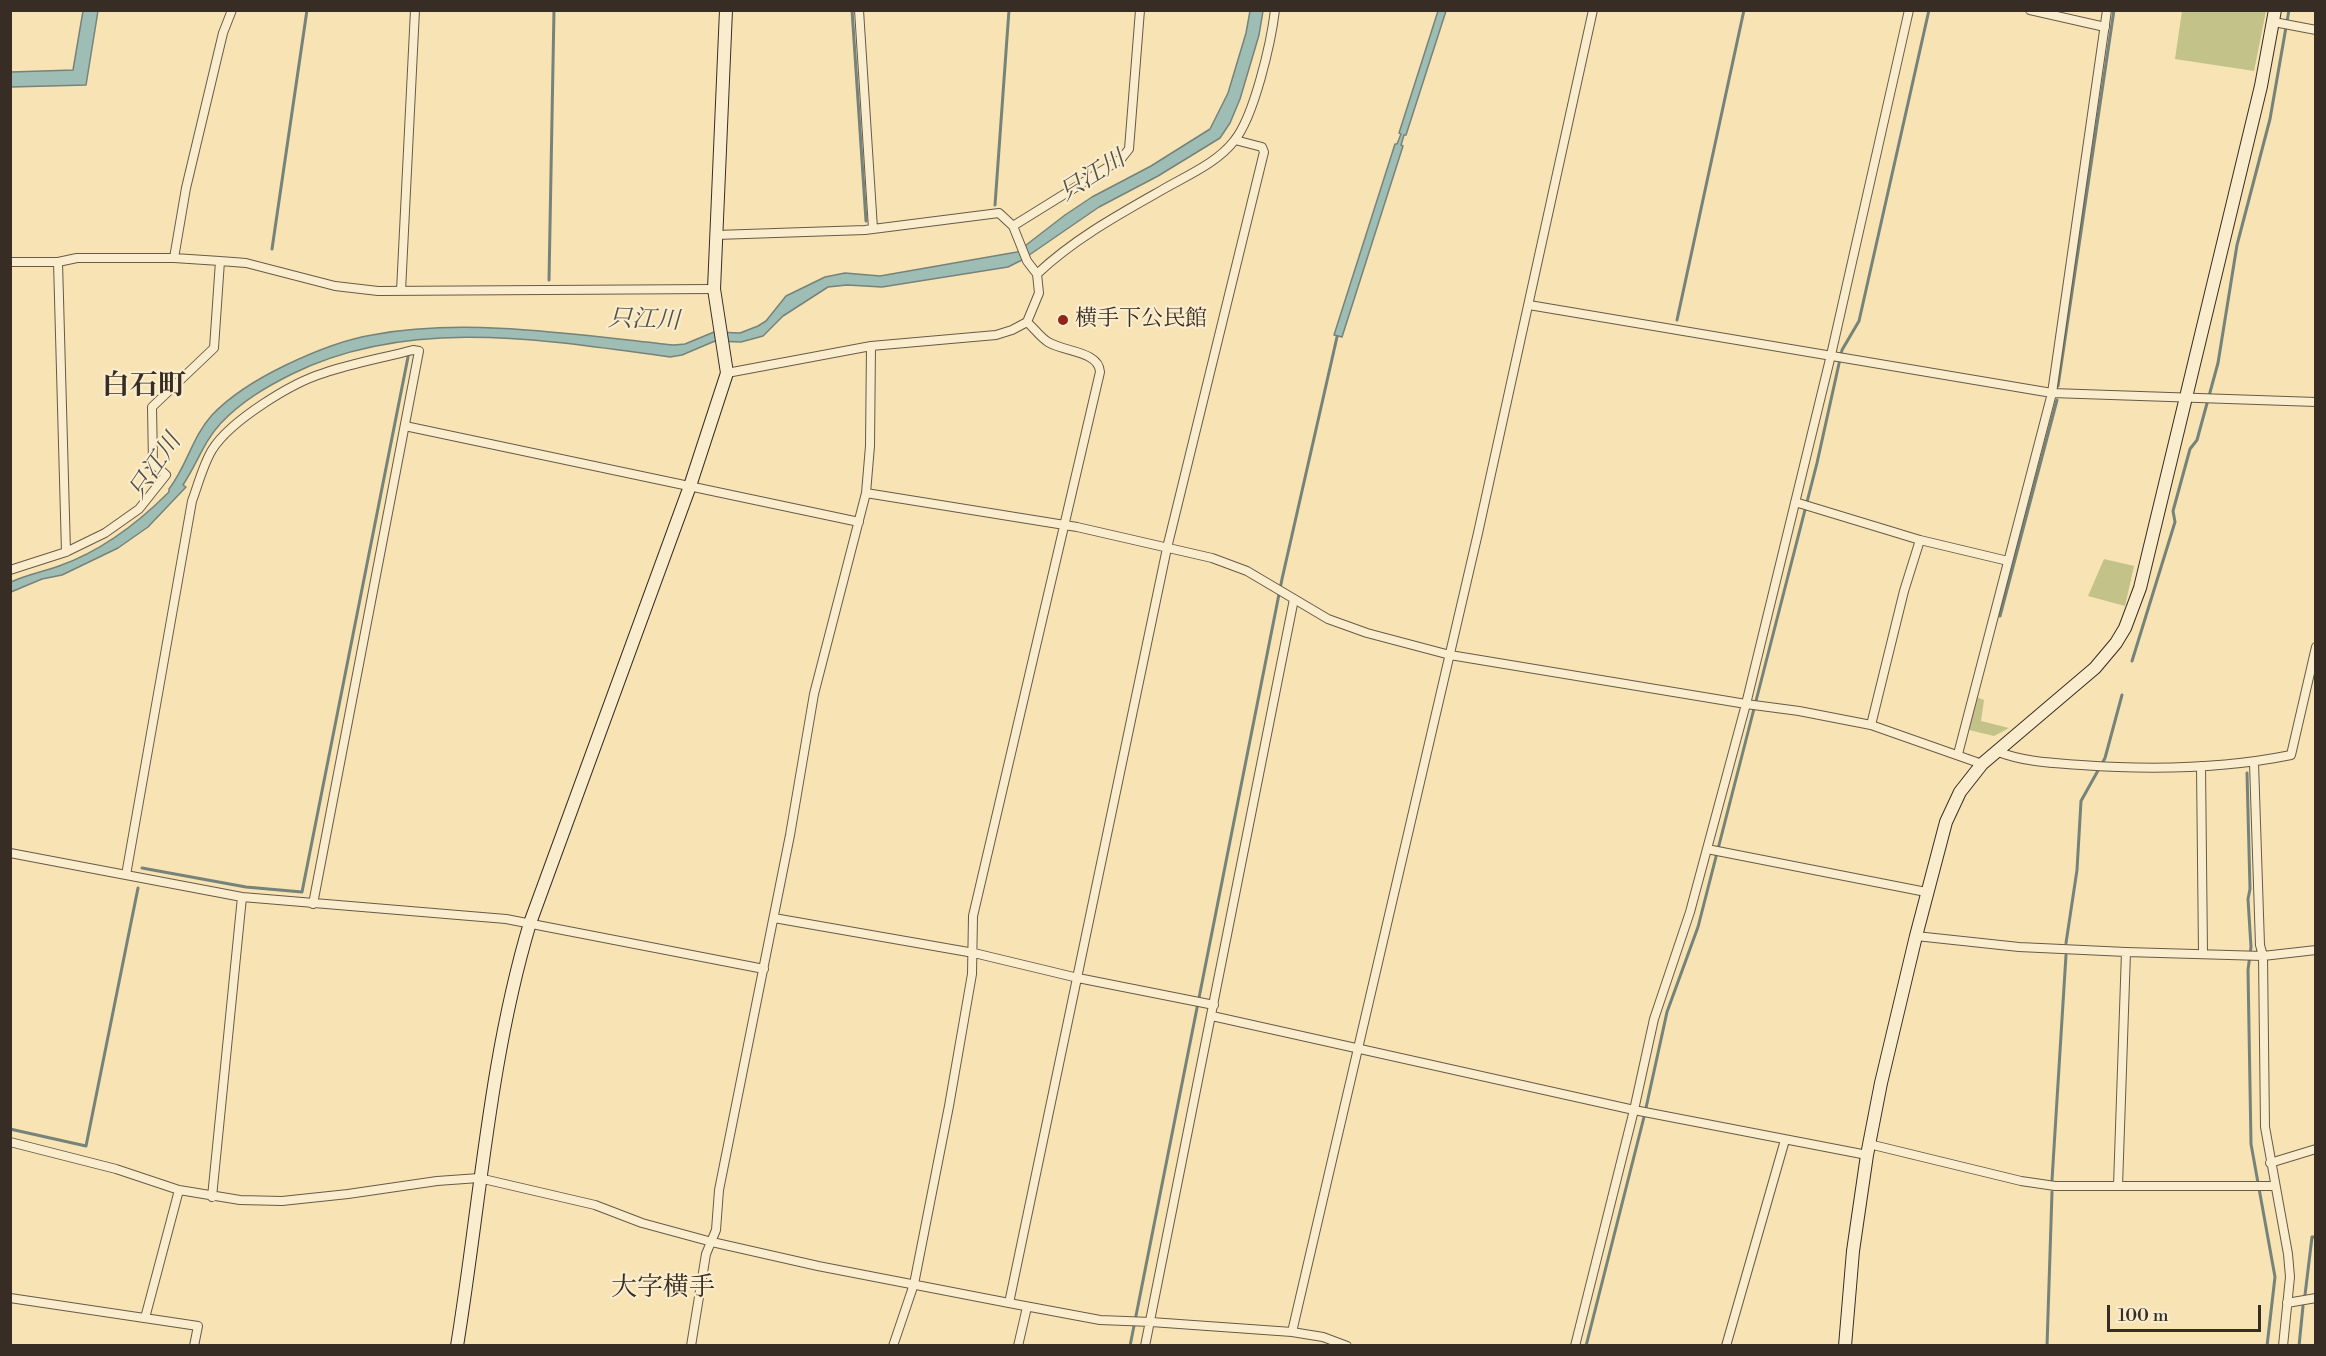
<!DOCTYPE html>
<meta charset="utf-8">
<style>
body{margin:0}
#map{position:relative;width:2326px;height:1356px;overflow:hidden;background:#f7e3b3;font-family:"Libre Bodoni",serif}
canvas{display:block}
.frame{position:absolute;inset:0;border:12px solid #382d24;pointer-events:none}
.scale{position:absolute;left:2107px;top:1305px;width:154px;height:27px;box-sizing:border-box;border:3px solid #382d24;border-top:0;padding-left:8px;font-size:18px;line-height:21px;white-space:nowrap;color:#382d24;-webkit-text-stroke:4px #faedce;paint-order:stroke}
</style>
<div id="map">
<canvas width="2326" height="1356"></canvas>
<div class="frame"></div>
<div class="scale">100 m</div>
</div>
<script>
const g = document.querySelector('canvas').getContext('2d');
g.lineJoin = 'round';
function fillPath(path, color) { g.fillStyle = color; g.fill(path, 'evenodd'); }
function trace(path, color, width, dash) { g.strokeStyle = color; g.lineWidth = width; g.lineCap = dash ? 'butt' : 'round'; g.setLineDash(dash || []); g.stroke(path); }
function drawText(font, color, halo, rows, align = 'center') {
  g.font = font + ' "Libre Bodoni","Noto Serif JP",serif'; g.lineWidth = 4.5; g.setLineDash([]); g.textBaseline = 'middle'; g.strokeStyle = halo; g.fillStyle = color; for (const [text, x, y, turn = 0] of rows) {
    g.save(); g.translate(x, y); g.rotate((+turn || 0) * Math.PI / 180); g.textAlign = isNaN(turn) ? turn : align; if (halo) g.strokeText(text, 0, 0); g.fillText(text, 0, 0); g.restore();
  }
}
fillPath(new Path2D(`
 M2182 11H2266L2254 71 2175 59Z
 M2104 559 2134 566 2125 606 2088 596Z
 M1976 697 1984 700 1981 721 2009 728 1994 736 1969 730Z`), '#c2c289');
const water = new Path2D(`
 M83 11H98L86 85 11 87V72L73 70Z
 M1250 11H1263L1259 35 1240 99 1230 123 1220 138 1158 176 1099 207 1022 260 1008 267 882 287 847 285 828 287 783 316 763 336 741 342 715 341 682 355 670 357C545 340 410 316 292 374 266 387 242 401 221 423 204 441 197 464 183 485L186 487 148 527 118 548 62 575 42 579 11 592V582C26 575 42 572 59 566 102 551 137 524 169 492V489C187 466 192 437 212 415 233 393 259 378 286 365 313 352 342 340 372 335 467 317 578 335 674 345L685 344 714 332 740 333 758 326 766 321 786 296 825 277 845 273 880 276 1017 252 1065 215 1092 197 1151 166 1210 129 1228 93 1246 33Z
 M1438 11H1446L1406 135H1404L1401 145 1403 146 1342 337 1334 335 1395 144H1397L1401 134 1399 133Z`);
fillPath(water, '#9ebdb4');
trace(water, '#75837a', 1.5);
trace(new Path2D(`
 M852 10 866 221
 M995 205 1009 10
 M272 249 307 10
 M549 280 554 10
 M1677 320 1744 10
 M2058 386 2114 10
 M2000 616 2057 400
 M2132 661 2175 522 2173 511 2190 449 2197 440 2218 363 2237 245 2270 119 2289 10
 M2247 773 2250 889 2248 899 2251 947 2248 970 2251 1144 2275 1277 2267 1346
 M142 868 246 887 302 892 408 357
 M2066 943 2077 870 2081 801 2105 758 2122 695
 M10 1129 86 1146 138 888
 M2052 1180 2066 955
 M2305 1295 2312 1237H2316
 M1130 1346 1282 579 1337 337
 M1586 1346 1644 1117 1667 1012 1698 927 1817 463 1842 350 1859 321 1929 10
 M2047 1346 2052 1192
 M2299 1346 2303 1306`), '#75837a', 3);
const street = new Path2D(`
 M859 10 873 229
 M2030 10 2105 27
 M2274 22 2316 30
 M1013 226 1121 159 1129 149 1140 10
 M716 235 865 230 999 213 1013 226 1027 261 1037 274 1039 293 1027 322 1012 330 996 335 871 346 727 373
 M174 258 186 188 223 33 232 10
 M10 262H58L77 258H174L220 261 246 263 335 286 378 291 714 289
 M58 262 66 552
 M1037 274C1074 239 1118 215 1162 190 1186 176 1217 163 1234 141 1254 117 1271 43 1275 10
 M401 291 415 10
 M1529 305 2052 393 2316 402
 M405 426 859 522
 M866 493 1077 527 1212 558 1247 571 1328 619 1367 633 1450 655 1746 704 1799 711 1871 725 1982 764
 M1795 502 1920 540
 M10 570 66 552 105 533 139 509 166 475 153 463 152 407 214 348 220 261
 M1871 725 1904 591 1920 540 2008 561
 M1996 751C2023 762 2053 763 2081 765 2151 770 2222 769 2291 755L2316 647
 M1958 754 2052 393 2107 10
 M2254 763 2260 945 2263 956 2265 1127 2288 1254 2290 1277 2283 1346
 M2201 766 2203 954
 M1707 849 1926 892
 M10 853 242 897 506 919 764 969
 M126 875 192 501C198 485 203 465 212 450 230 421 291 383 324 373 353 363 383 358 413 350L419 351 313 904
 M774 918 974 953 1078 978 1214 1005
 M1916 936 2019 947 2126 952 2263 956 2316 950
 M1212 1016 1634 1110 1867 1155
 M10 1142 116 1169 179 1190 240 1200 282 1201 348 1194 437 1181 479 1178 595 1205 642 1223 712 1242 818 1266 1009 1303 1100 1320 1151 1322 1292 1332 1323 1337 1347 1346
 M1869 1144 2021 1181 2055 1186H2274
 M2270 1163 2316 1149
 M2118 1186 2126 952
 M212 1197 242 897
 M10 1298 198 1326 194 1346
 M1009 1303 1167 548 1264 152 1262 147 1235 140
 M2287 1303 2316 1298
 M145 1318 179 1190
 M1292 1332 1478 533 1593 10
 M691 1346 706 1254 716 1230 719 1190 790 835 814 694 866 493 870 446 871 346
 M893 1346 914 1284 949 1106 972 974 973 916 1100 372C1099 351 1064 352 1048 342 1040 337 1034 328 1027 322
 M1018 1346 1027 1307
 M1145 1346 1294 599
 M1575 1346 1634 1110 1654 1019 1690 912 1746 704 1831 355 1909 10
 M1726 1346 1785 1140`);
const secondary = new Path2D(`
 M457 1346C480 1205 489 1060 530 923L690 486 727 373 714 289 726 10
 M1845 1346 1853 1251 1867 1155 1881 1083 1916 936 1946 822 1960 792 1982 764 2095 668 2116 643 2125 628 2140 588 2261 86 2275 10`);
trace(street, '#685a48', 10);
trace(secondary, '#382d24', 14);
trace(street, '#faedce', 8);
trace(secondary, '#faedce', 12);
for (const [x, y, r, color] of [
 [1063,320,6,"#8f2418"]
]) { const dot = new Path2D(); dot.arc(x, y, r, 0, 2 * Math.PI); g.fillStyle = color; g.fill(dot); trace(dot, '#faedce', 2); }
drawText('22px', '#382d24', '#faedce', [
 ["横手下公民館",1075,320]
], 'left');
drawText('italic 24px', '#525148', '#faedce', [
 ["只江川",1093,177,-32],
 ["只江川",644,321,2],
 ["只江川",156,467,-56]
]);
drawText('26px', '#382d24', '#faedce', [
 ["大字横手",663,1289]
]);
drawText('bold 28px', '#382d24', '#faedce', [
 ["白石町",144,387]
]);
</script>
